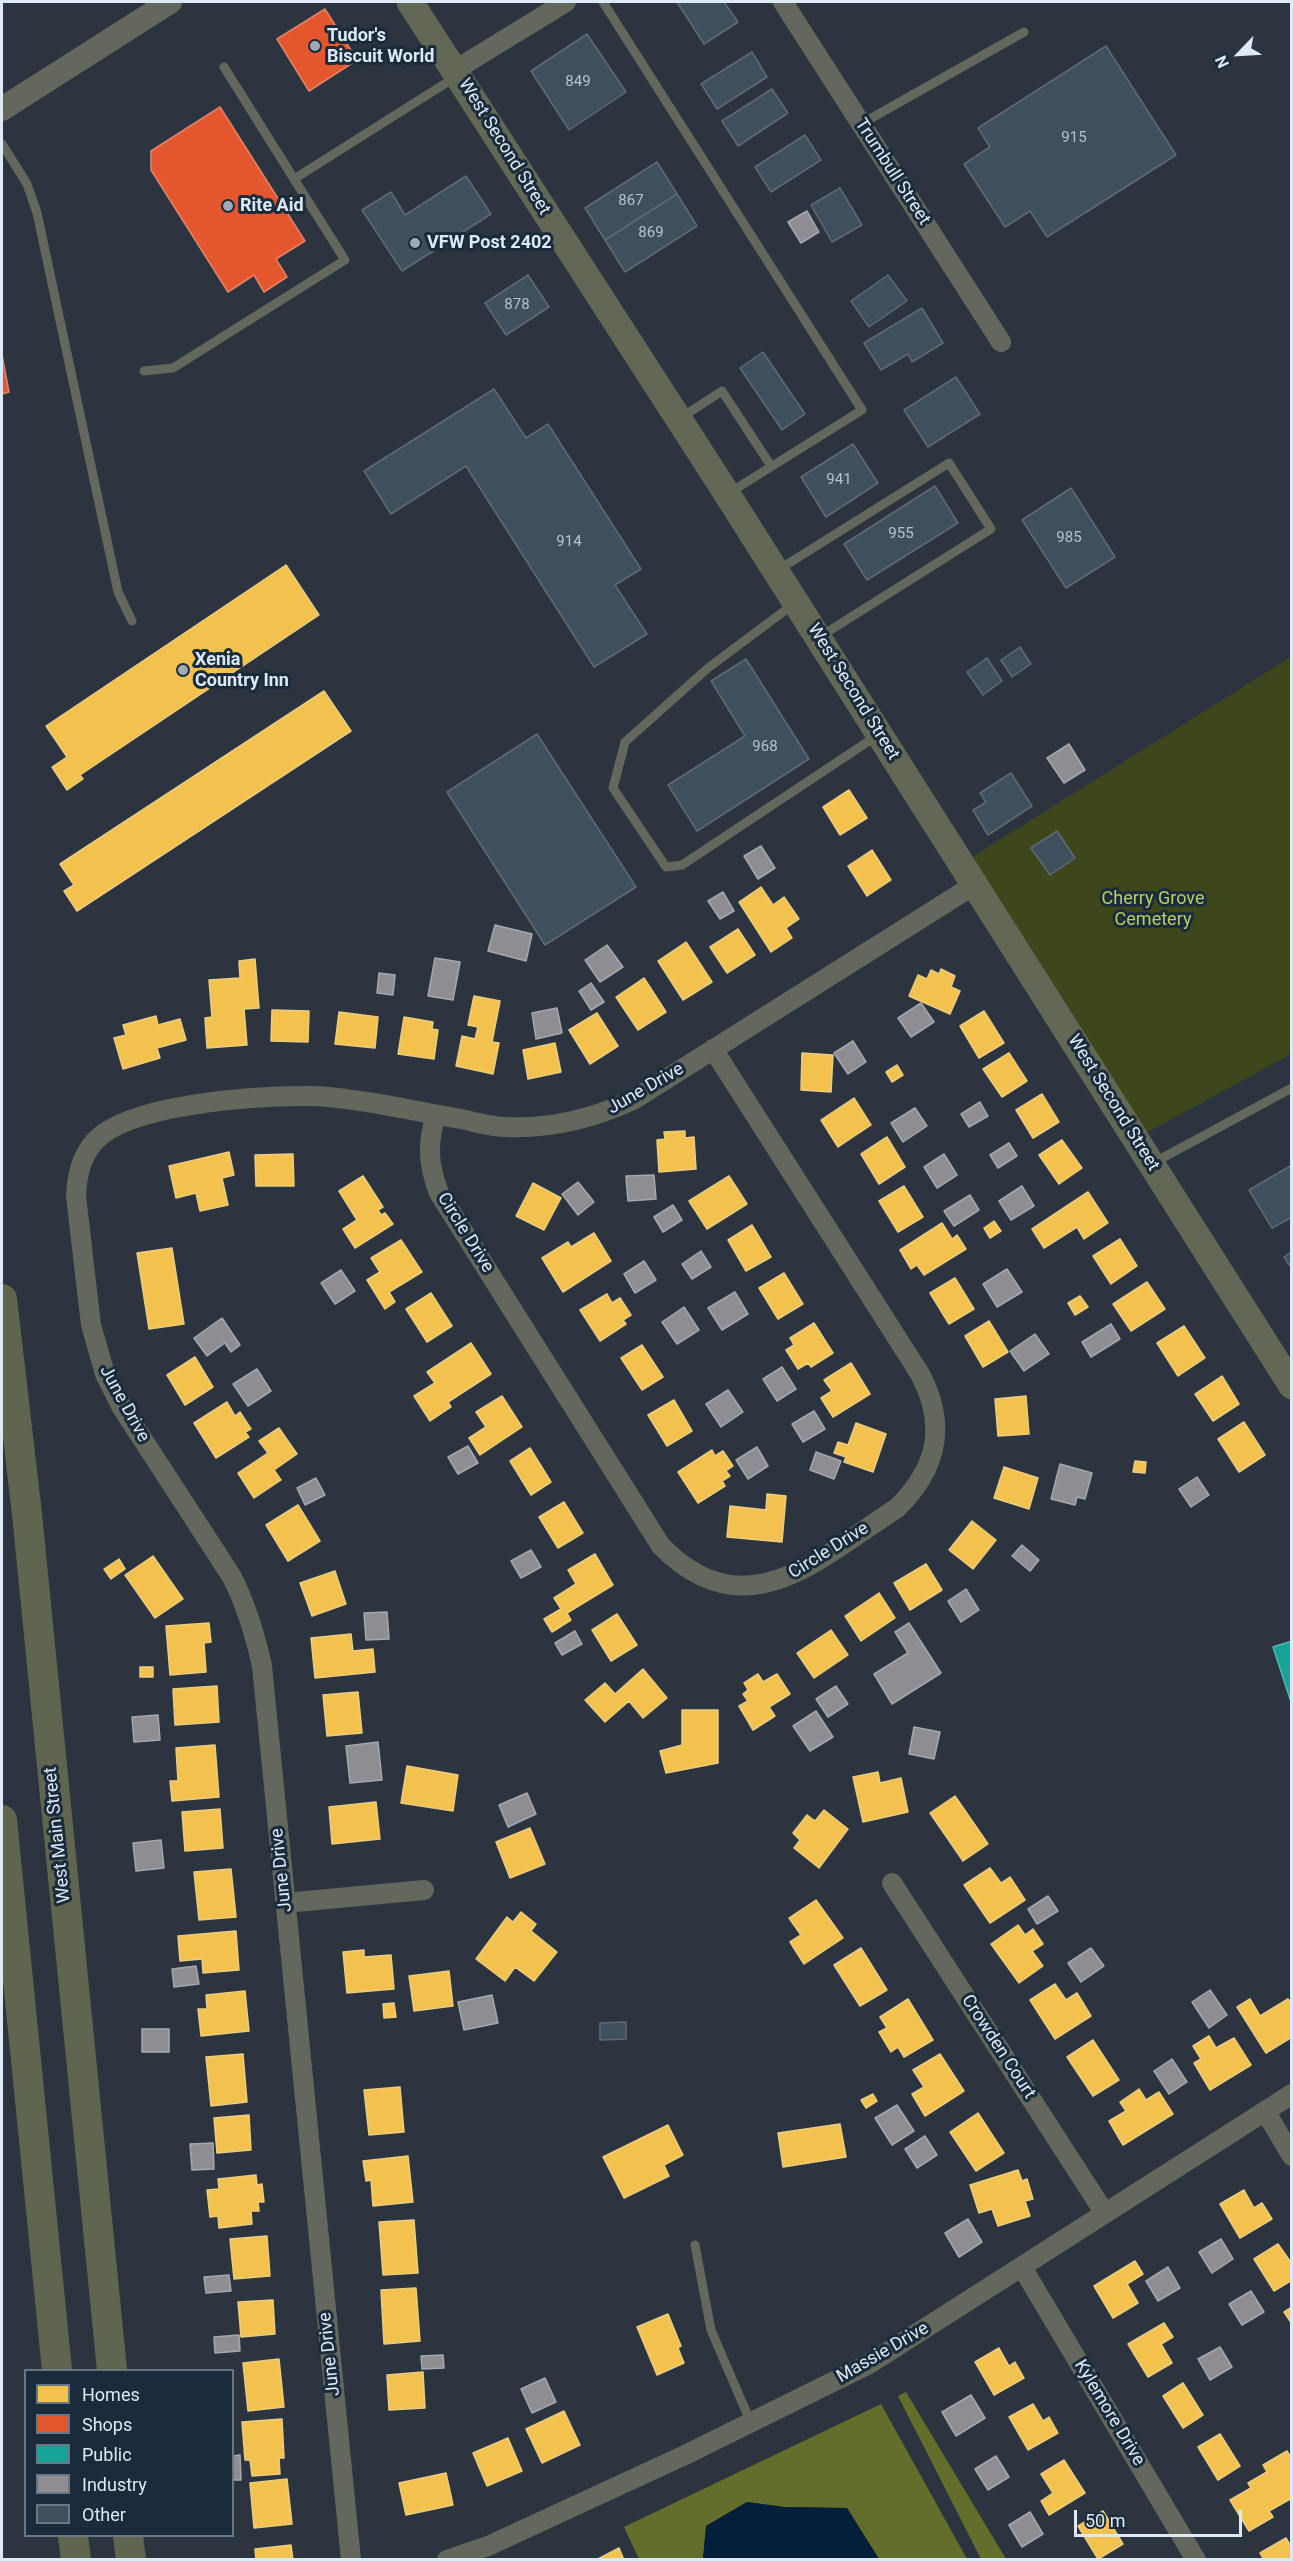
<!DOCTYPE html>
<style>
body{margin:0}
#map{position:relative;width:1293px;height:2561px;overflow:hidden;background:#2c353f;font-family:Roboto,sans-serif}
canvas{display:block}
.frame{position:absolute;inset:0;border:3px solid #dde9f4;pointer-events:none}
.legend{position:absolute;left:24px;top:2369px;width:210px;height:168px;box-sizing:border-box;background:#1a2b3c;border:2px solid #687786;margin:0;padding:8px 10px;list-style:none;font-size:18px;color:#dde9f4}
.legend li{display:flex;align-items:center;gap:12px;height:30px}
.legend b{width:30px;border:2px solid #687786}
.north{position:absolute;left:1209px;top:24px;width:60px;height:60px;-webkit-text-stroke:4px #1a2b3c;paint-order:stroke;rotate:245deg;font-size:16px;font-weight:700;line-height:24px;text-align:center;color:#dde9f4}
.north::after{content:'';display:block;margin:auto;width:21px;height:27px;background:#dde9f4;clip-path:polygon(50% 0,100% 100%,50% 72%,0 100%)}
.scale{position:absolute;left:1074px;top:2510px;width:168px;height:27px;box-sizing:border-box;border:3px solid #dde9f4;border-top:0;padding-left:8px;font-size:18px;line-height:21px;white-space:nowrap;color:#dde9f4;-webkit-text-stroke:4px #1a2b3c;paint-order:stroke}
</style>
<div id="map">
<canvas width="1293" height="2561"></canvas>
<div class="frame"></div>
<ul class="legend">
<li><b style="height:16px;background:#f2c14e"></b>Homes</li>
<li><b style="height:16px;background:#e4572e"></b>Shops</li>
<li><b style="height:16px;background:#17a398"></b>Public</li>
<li><b style="height:16px;background:#8d8d92"></b>Industry</li>
<li><b style="height:16px;background:#3e4f5e"></b>Other</li>
</ul>
<div class="north">N</div>
<div class="scale">50 m</div>
</div>
<script>
const g = document.querySelector('canvas').getContext('2d');
g.lineJoin = 'round';
function fillPath(path, color) { g.fillStyle = color; g.fill(path, 'evenodd'); }
function trace(path, color, width, dash) { g.strokeStyle = color; g.lineWidth = width; g.lineCap = dash ? 'butt' : 'round'; g.setLineDash(dash || []); g.stroke(path); }
function drawText(font, color, halo, rows, align = 'center') {
  g.font = font + ' Roboto,sans-serif'; g.lineWidth = 6; g.setLineDash([]); g.textBaseline = 'middle'; g.strokeStyle = halo; g.fillStyle = color; for (const [text, x, y, turn = 0] of rows) {
    g.save(); g.translate(x, y); g.rotate((+turn || 0) * Math.PI / 180); g.textAlign = isNaN(turn) ? turn : align; if (halo) g.strokeText(text, 0, 0); g.fillText(text, 0, 0); g.restore();
  }
}
fillPath(new Path2D(`
 M1291 657V1054L1135 1139 961 864Z`), '#3e471c');
fillPath(new Path2D(`
 M906 2392 1006 2559H981L898 2396Z
 M881 2404 967 2559H879L847 2508 784 2507 747 2502 706 2526 703 2559H639L624 2527Z`), '#626e29');
fillPath(new Path2D(`
 M747 2502 784 2507 847 2508 879 2559H703L706 2526Z`), '#041f3a');
const homes = new Path2D(`
 M286 565 319 615 80 775 83 779 67 790 52 767 67 757 46 726Z
 M324 691 351 731 77 911 64 891 74 885 60 864Z
 M849 790 867 818 840 835 823 807Z
 M872 850 891 880 867 896 848 866Z
 M761 887 773 905 784 897 799 919 786 928 792 938 771 952 739 902Z
 M738 929 755 955 727 973 710 947Z
 M686 942 712 982 683 1000 658 961Z
 M255 959 259 1008 244 1009 247 1045 207 1048 205 1018 212 1017 209 980 240 978 239 961Z
 M941 969 955 976 951 987 960 991 950 1014 909 996 918 975 927 979 931 970 939 974Z
 M644 978 666 1012 638 1030 616 997Z
 M474 996 500 1001 492 1042 499 1043 493 1074 456 1066 462 1036 475 1039 478 1027 468 1025Z
 M272 1010 309 1011 308 1042 271 1041Z
 M984 1011 1004 1043 979 1058 960 1026Z
 M339 1012 378 1017 375 1048 335 1044Z
 M597 1013 618 1046 590 1064 569 1030Z
 M156 1016 158 1025 180 1019 186 1040 157 1048 160 1058 123 1069 114 1038 126 1035 123 1025Z
 M404 1017 433 1022 432 1029 438 1030 434 1059 398 1054Z
 M555 1043 561 1072 528 1079 523 1050Z
 M802 1053 833 1055 831 1092 801 1090Z
 M1009 1053 1027 1081 1002 1097 983 1069Z
 M897 1065 903 1075 892 1082 886 1072Z
 M1042 1094 1059 1122 1033 1138 1016 1110Z
 M854 1098 871 1125 838 1147 821 1120Z
 M685 1131V1138L694 1137 696 1169 659 1172 657 1140 665 1139 664 1132Z
 M887 1137 905 1167 879 1184 861 1154Z
 M1062 1140 1082 1168 1059 1184 1039 1155Z
 M229 1152 234 1175 222 1178 228 1205 200 1211 196 1193 176 1198 169 1166Z
 M293 1154 294 1186H256L255 1155Z
 M363 1176 383 1207 378 1210 381 1215 385 1213 393 1224 355 1248 343 1229 357 1220 339 1191Z
 M729 1176 747 1204 707 1229 689 1201Z
 M533 1183 561 1198 544 1230 516 1216Z
 M904 1186 923 1217 898 1232 879 1201Z
 M1088 1192 1108 1223 1084 1239 1077 1227 1044 1248 1032 1229Z
 M994 1221 1001 1231 990 1238 984 1228Z
 M942 1223 952 1239 957 1235 966 1249 924 1275 917 1265 911 1269 900 1250Z
 M752 1225 771 1257 746 1271 728 1240Z
 M594 1233 611 1261 563 1292 542 1258 568 1242 571 1247Z
 M1120 1239 1137 1266 1111 1284 1093 1256Z
 M401 1240 422 1272 389 1292 395 1302 385 1309 367 1280 380 1272 371 1258Z
 M172 1248 184 1324 149 1329 137 1253Z
 M784 1273 803 1304 778 1319 759 1288Z
 M955 1278 974 1309 949 1324 930 1293Z
 M1147 1282 1165 1309 1131 1331 1113 1304Z
 M431 1293 452 1326 427 1342 406 1309Z
 M607 1294 612 1303 620 1298 631 1315 623 1320 626 1324 600 1341 580 1310Z
 M1080 1296 1088 1307 1075 1315 1068 1303Z
 M989 1321 1008 1352 983 1367 965 1336Z
 M814 1323 833 1353 811 1367 808 1363 798 1369 786 1350 794 1345 790 1338Z
 M1184 1326 1205 1358 1178 1376 1157 1343Z
 M471 1343 491 1374 448 1402 451 1407 430 1421 414 1396 435 1383 427 1372Z
 M642 1345 663 1377 642 1390 621 1358Z
 M195 1357 213 1387 185 1405 167 1375Z
 M851 1363 870 1394 833 1417 821 1398 832 1391 824 1380Z
 M1222 1376 1239 1404 1213 1421 1195 1394Z
 M502 1396 522 1427 480 1455 469 1438 486 1427 476 1412Z
 M1026 1396 1029 1434 998 1436 995 1399Z
 M674 1400 692 1431 667 1446 648 1415Z
 M227 1402 235 1416 240 1412 251 1429 245 1432 249 1437 216 1458 194 1423Z
 M1244 1422 1265 1455 1239 1472 1218 1439Z
 M856 1423 886 1434 873 1472 844 1462 846 1457 834 1453 838 1442 848 1445Z
 M279 1428 297 1454 274 1470 281 1480 254 1498 238 1473 268 1453 259 1441Z
 M530 1448 551 1482 531 1495 510 1461Z
 M712 1450 715 1456 723 1451 733 1466 726 1471 730 1476 722 1481 725 1486 698 1503 678 1472Z
 M1135 1461 1146 1462 1145 1473 1133 1472Z
 M1004 1467 1038 1478 1029 1509 994 1498Z
 M767 1494 786 1496 782 1542 727 1537 730 1506 766 1510Z
 M564 1502 583 1533 558 1548 539 1517Z
 M298 1505 320 1541 288 1561 266 1525Z
 M972 1521 996 1540 973 1569 949 1550Z
 M595 1554 613 1585 567 1613 571 1620 552 1632 544 1619 561 1609 554 1598 576 1584 568 1570Z
 M153 1556 183 1599 155 1618 125 1575Z
 M119 1559 125 1569 111 1579 104 1569Z
 M926 1564 942 1590 910 1610 894 1583Z
 M335 1571 346 1604 312 1616 300 1583Z
 M879 1593 895 1618 861 1641 845 1616Z
 M617 1614 637 1645 611 1661 592 1630Z
 M209 1623 211 1642 204 1643 206 1672 170 1675 166 1626Z
 M831 1630 848 1655 814 1678 797 1653Z
 M351 1634 353 1651 373 1649 375 1672 315 1678 311 1638Z
 M140 1667H153V1677H140Z
 M643 1669 667 1698 643 1718 629 1701 605 1722 585 1700 605 1683 615 1694Z
 M758 1674 763 1682 777 1674 790 1694 769 1707 775 1716 753 1730 739 1706 748 1701 743 1694 748 1690 744 1683Z
 M217 1686 219 1722 175 1725 173 1689Z
 M358 1692 362 1733 327 1736 323 1695Z
 M682 1710H718V1763L666 1773 660 1751 682 1745Z
 M215 1745 219 1797 172 1801 170 1781H178L176 1748Z
 M407 1766 458 1775 453 1811 401 1803Z
 M878 1772 880 1783 901 1778 908 1812 863 1822 853 1777Z
 M955 1796 988 1844 963 1861 930 1813Z
 M376 1802 380 1839 332 1844 329 1807Z
 M220 1809 223 1848 185 1851 182 1812Z
 M824 1810 848 1829 819 1868 794 1848 800 1840 793 1833 807 1815 815 1821Z
 M530 1828 545 1864 510 1878 496 1842Z
 M990 1868 1001 1883 1010 1877 1025 1900 990 1923 964 1885Z
 M231 1869 236 1917 199 1920 194 1872Z
 M816 1900 843 1938 804 1964 790 1942 801 1935 789 1918Z
 M521 1912 536 1924 531 1931 557 1952 534 1981 515 1967 505 1981 476 1959 507 1917 513 1922Z
 M1018 1925 1025 1935 1033 1929 1043 1944 1032 1951 1043 1966 1019 1983 991 1944Z
 M236 1931 239 1970 203 1973 202 1959 180 1961 178 1936Z
 M861 1948 887 1990 860 2006 834 1965Z
 M364 1950V1957L391 1955 394 1989 347 1993 343 1952Z
 M449 1971 453 2006 414 2011 409 1976Z
 M1055 1984 1066 2000 1077 1993 1091 2016 1055 2039 1030 2000Z
 M245 1991 249 2031 201 2036 198 2009H207L206 1995Z
 M908 1999 933 2040 904 2057 898 2047 891 2052 879 2032 887 2028 880 2017Z
 M1250 1999 1260 2016 1288 1999 1292 2004V2037L1266 2053 1237 2007Z
 M394 2003 396 2017 384 2018 383 2004Z
 M1209 2036 1216 2048 1234 2038 1251 2065 1210 2090 1194 2063 1201 2059 1193 2046Z
 M1093 2040 1119 2080 1093 2096 1067 2057Z
 M243 2054 247 2102 211 2106 206 2057Z
 M940 2054 964 2091 925 2116 912 2094 924 2087 913 2070Z
 M400 2087 404 2132 369 2135 364 2090Z
 M1139 2089 1146 2100 1159 2092 1173 2114 1123 2145 1109 2121 1126 2111 1120 2102Z
 M873 2094 877 2101 866 2108 861 2100Z
 M978 2113 1004 2153 976 2171 950 2132Z
 M249 2115 251 2150 217 2153 214 2118Z
 M840 2124 846 2157 783 2167 778 2133Z
 M668 2125 683 2155 664 2165 669 2176 624 2198 603 2157Z
 M408 2156 413 2202 373 2206 371 2180 366 2181 363 2161Z
 M1018 2170 1022 2181 1027 2179 1033 2199 1025 2201 1030 2216 998 2226 992 2209 979 2213 970 2185Z
 M256 2175 257 2185 262 2184 264 2202H258L259 2211H251L252 2224 219 2228 218 2216 210 2217 207 2190 219 2189 218 2179Z
 M1244 2190 1254 2208 1262 2203 1272 2219 1240 2238 1220 2204Z
 M414 2220 418 2273 383 2275 379 2222Z
 M267 2236 270 2276 234 2279 230 2239Z
 M1278 2244 1292 2264V2280L1274 2291 1254 2259Z
 M1135 2261 1143 2274 1127 2284 1138 2303 1113 2318 1094 2286Z
 M416 2288 420 2341 384 2344 381 2290Z
 M273 2300 275 2334 241 2337 238 2302Z
 M1292 2307V2324L1284 2312Z
 M668 2314 681 2346 678 2348 684 2363 657 2375 637 2327Z
 M1164 2323 1173 2337 1161 2344 1172 2363 1148 2377 1128 2344Z
 M999 2348 1009 2366 1015 2362 1024 2378 994 2395 975 2362Z
 M279 2359 284 2407 248 2411 243 2363Z
 M423 2372 425 2408 389 2410 387 2375Z
 M1183 2383 1203 2415 1183 2428 1163 2396Z
 M1033 2404 1043 2421 1049 2417 1058 2433 1028 2450 1009 2417Z
 M564 2411 580 2445 542 2463 526 2429Z
 M282 2419 284 2458H279L280 2474 252 2476 250 2460H245L242 2422Z
 M1220 2434 1240 2466 1218 2480 1198 2447Z
 M508 2438 522 2471 487 2486 473 2453Z
 M1287 2451 1292 2459V2498L1269 2511 1273 2517 1249 2531 1230 2500 1251 2488 1248 2483 1267 2472 1263 2465Z
 M1064 2460 1085 2493 1049 2515 1041 2501 1053 2493 1041 2474Z
 M446 2473 453 2505 406 2515 399 2483Z
 M287 2479 292 2524 254 2528 250 2483Z
 M1103 2511 1123 2544 1098 2559 1078 2526Z
 M1286 2538 1292 2548V2560H1264L1260 2553Z
 M291 2545 293 2560H256L255 2549Z
 M619 2548 624 2560H596Z`);
fillPath(homes, '#f2c14e');
trace(homes, '#eccd80', 1.5);
const shops = new Path2D(`
 M325 9 357 60 309 91 277 39Z
 M220 107 305 241 276 259 287 277 264 292 254 275 228 292 151 170V151Z
 M2 355 9 392 2 394Z`);
fillPath(shops, '#e4572e');
trace(shops, '#e28369', 1.5);
const public = new Path2D(`
 M1292 1641V1705L1273 1647Z`);
fillPath(public, '#17a398');
trace(public, '#52b8b4', 1.5);
const industry = new Path2D(`
 M807 211 819 232 801 243 788 222Z
 M1069 744 1085 770 1064 783 1047 758Z
 M761 846 775 868 758 879 744 856Z
 M723 892 734 911 720 919 708 901Z
 M495 925 532 934 526 961 488 951Z
 M607 945 623 967 600 982 585 960Z
 M435 958 460 962 453 1000 428 996Z
 M379 973 395 975 393 995 377 993Z
 M591 983 604 1002 591 1010 579 991Z
 M921 1003 934 1022 911 1037 898 1018Z
 M557 1008 562 1033 536 1039 532 1013Z
 M853 1041 866 1062 848 1074 834 1053Z
 M980 1102 988 1116 969 1127 961 1114Z
 M915 1108 927 1126 903 1142 891 1123Z
 M1009 1143 1017 1156 998 1168 990 1155Z
 M944 1154 957 1175 937 1188 924 1167Z
 M654 1175 656 1199 628 1201 626 1176Z
 M578 1182 594 1202 578 1215 562 1194Z
 M1022 1186 1034 1206 1011 1220 999 1201Z
 M970 1195 979 1210 954 1226 944 1211Z
 M673 1205 682 1220 663 1232 654 1217Z
 M701 1251 711 1267 692 1279 682 1264Z
 M644 1261 656 1280 635 1293 624 1274Z
 M1007 1269 1022 1292 997 1307 983 1284Z
 M341 1270 355 1291 335 1304 321 1283Z
 M735 1292 748 1314 722 1330 708 1308Z
 M684 1307 699 1330 677 1344 662 1322Z
 M222 1318 240 1345 231 1352 225 1343 207 1356 194 1338Z
 M1111 1324 1120 1339 1091 1357 1082 1342Z
 M1035 1334 1049 1354 1024 1371 1010 1351Z
 M782 1367 796 1389 777 1401 763 1379Z
 M257 1369 271 1391 248 1406 233 1384Z
 M728 1390 743 1412 721 1427 706 1404Z
 M814 1411 825 1429 803 1442 792 1424Z
 M468 1446 478 1463 458 1474 448 1457Z
 M757 1447 768 1466 748 1479 736 1460Z
 M816 1452 841 1461 834 1479 810 1470Z
 M1060 1464 1092 1473 1085 1499 1077 1497 1075 1505 1051 1499Z
 M1197 1477 1209 1495 1191 1507 1179 1489Z
 M316 1478 325 1495 305 1505 297 1488Z
 M1022 1545 1039 1560 1030 1571 1012 1556Z
 M531 1550 541 1567 521 1578 511 1561Z
 M966 1589 979 1610 961 1622 948 1601Z
 M387 1612 389 1639 366 1640 364 1613Z
 M909 1623 941 1673 892 1704 874 1674 908 1653 895 1632Z
 M575 1631 582 1644 562 1655 555 1643Z
 M836 1686 848 1704 828 1717 816 1699Z
 M816 1711 833 1737 810 1751 793 1726Z
 M158 1715 160 1740 134 1742 132 1717Z
 M914 1727 940 1732 934 1759 909 1754Z
 M378 1742 382 1780 350 1783 346 1746Z
 M527 1793 536 1814 508 1827 499 1805Z
 M161 1840 164 1868 136 1871 133 1843Z
 M1048 1896 1058 1911 1037 1924 1028 1909Z
 M1091 1948 1104 1966 1081 1982 1068 1963Z
 M196 1966 199 1984 174 1987 172 1969Z
 M1210 1990 1227 2015 1209 2028 1192 2002Z
 M492 1995 498 2023 464 2030 458 2002Z
 M142 2029H169V2052H142Z
 M1172 2059 1187 2082 1169 2094 1154 2071Z
 M897 2105 914 2131 892 2145 875 2118Z
 M925 2136 937 2155 917 2168 905 2149Z
 M213 2143 214 2169 192 2170 190 2144Z
 M968 2219 982 2242 959 2257 945 2233Z
 M1221 2239 1233 2259 1212 2273 1199 2252Z
 M1168 2267 1180 2288 1158 2301 1146 2281Z
 M229 2275 231 2291 206 2293 204 2277Z
 M1251 2291 1264 2312 1242 2325 1229 2304Z
 M239 2335 240 2351 215 2353 214 2337Z
 M1220 2347 1232 2367 1210 2380 1198 2359Z
 M443 2355 444 2368 422 2369 421 2356Z
 M545 2378 556 2402 532 2413 521 2389Z
 M971 2395 985 2418 956 2436 942 2412Z
 M240 2455 241 2480H232V2456Z
 M996 2456 1009 2477 988 2490 975 2469Z
 M1030 2512 1043 2534 1022 2547 1009 2525Z`);
fillPath(industry, '#8d8d92');
trace(industry, '#a5a9af', 1.5);
const building = new Path2D(`
 M677 2H724L738 22 704 44Z
 M587 34 626 92 569 130 531 71Z
 M1106 46 1176 155 1047 237 1030 211 1005 227 964 164 990 147 978 128Z
 M752 52 767 77 717 109 701 84Z
 M772 89 788 113 738 146 722 121Z
 M805 135 821 160 771 192 755 167Z
 M657 162 677 194 605 240 585 208Z
 M466 176 491 214 402 271 362 210 391 192 405 215Z
 M840 188 862 225 832 242 811 205Z
 M677 194 697 226 625 272 605 240Z
 M528 275 549 307 506 335 485 303Z
 M888 275 907 301 869 327 851 301Z
 M922 308 943 343 912 362 908 354 881 370 864 343Z
 M763 352 805 414 782 430 740 368Z
 M956 377 980 414 928 447 904 410Z
 M494 389 526 438 548 424 641 569 615 585 647 634 594 667 466 466 391 514 364 471Z
 M853 444 878 483 826 517 801 477Z
 M935 486 958 523 867 580 844 544Z
 M1071 488 1115 557 1066 588 1022 520Z
 M1020 647 1031 664 1012 677 1001 660Z
 M987 658 1002 681 983 695 967 672Z
 M746 659 809 759 697 831 668 785 745 736 711 681Z
 M537 734 636 887 545 945 447 792Z
 M1011 773 1032 806 988 835 973 810 986 802 980 793Z
 M1057 831 1075 858 1050 875 1031 848Z
 M1292 1165V1217L1272 1228 1249 1190Z
 M1292 1251V1269L1284 1257Z
 M626 2022V2039L600 2040V2023Z`);
fillPath(building, '#3e4f5e');
trace(building, '#616972', 1.5);
trace(new Path2D(`
 M603 2 862 410 729 493
 M224 67 294 179 454 78
 M861 124 1024 32
 M2 144 27 184 37 213 118 592 132 621
 M144 371 173 368 345 260 294 179
 M682 417 722 391 771 466
 M778 570 949 463 991 529 821 636
 M795 603 708 668 625 742 613 788 666 867 682 865 878 735
 M1153 1163 1292 1088
 M695 2245 711 2330 751 2423`), '#63675c', 9);
trace(new Path2D(`
 M783 2 1001 342
 M455 70 566 2
 M436 1115C427 1143 428 1165 439 1193L661 1546C746 1632 818 1559 897 1508 938 1468 947 1425 920 1374L713 1049
 M892 1883 1104 2212
 M285 1903 424 1890
 M1265 2111 1292 2156
 M1022 2267 1196 2560
 M351 2560 262 1666C255 1634 247 1607 232 1577L121 1406 105 1374 91 1325 76 1196C77 1175 81 1157 95 1141 129 1104 254 1096 304 1096 325 1095 347 1099 367 1102 399 1107 430 1114 461 1119 476 1122 491 1127 506 1127 552 1129 592 1119 633 1100L974 885
 M447 2560 488 2546 685 2455 869 2364 1292 2094`), '#63675c', 20);
trace(new Path2D(`
 M2 109 170 2`), '#63675c', 24);
trace(new Path2D(`
 M410 2 727 494 1292 1386`), '#626756', 27);
trace(new Path2D(`
 M2 1299 27 1514 112 2370
 M2 1820 57 2370
 M73 2536 76 2560
 M128 2536 131 2560`), '#606550', 30);
for (const [x, y, r, color] of [
 [315,46,6,"#9faab5"],
 [228,206,6,"#9faab5"],
 [415,243,6,"#9faab5"],
 [183,670,6,"#9faab5"]
]) { const dot = new Path2D(); dot.arc(x, y, r, 0, 2 * Math.PI); g.fillStyle = color; g.fill(dot); trace(dot, '#1a2b3c', 2); }
drawText('15px', '#b5c2ce', null, [
 ["849",578,82],
 ["915",1074,138],
 ["867",631,201],
 ["869",651,233],
 ["878",517,305],
 ["941",839,480],
 ["955",901,534],
 ["985",1069,538],
 ["914",569,542],
 ["968",765,747]
]);
drawText('bold 18px', '#dde9f4', '#1a2b3c', [
 ["Tudor's",327,36],
 ["Biscuit World",327,57],
 ["Rite Aid",240,206],
 ["VFW Post 2402",427,243],
 ["Xenia",195,660],
 ["Country Inn",195,681]
], 'left');
drawText('18px', '#dde9f4', '#1a2b3c', [
 ["West Second Street",504,147,58],
 ["Trumbull Street",892,172,57],
 ["West Second Street",853,692,58],
 ["June Drive",646,1089,-30],
 ["West Second Street",1113,1103,58],
 ["Circle Drive",465,1233,58],
 ["June Drive",124,1404,61],
 ["Circle Drive",829,1551,-32],
 ["West Main Street",58,1835,-96],
 ["June Drive",282,1870,-96],
 ["Crowden Court",998,2047,57],
 ["Massie Drive",883,2353,-30],
 ["June Drive",330,2354,-96],
 ["Kylemore Drive",1109,2413,59]
]);
drawText('18px', '#bace60', '#1a2b3c', [
 ["Cherry Grove",1153,899],
 ["Cemetery",1153,920]
]);
</script>
